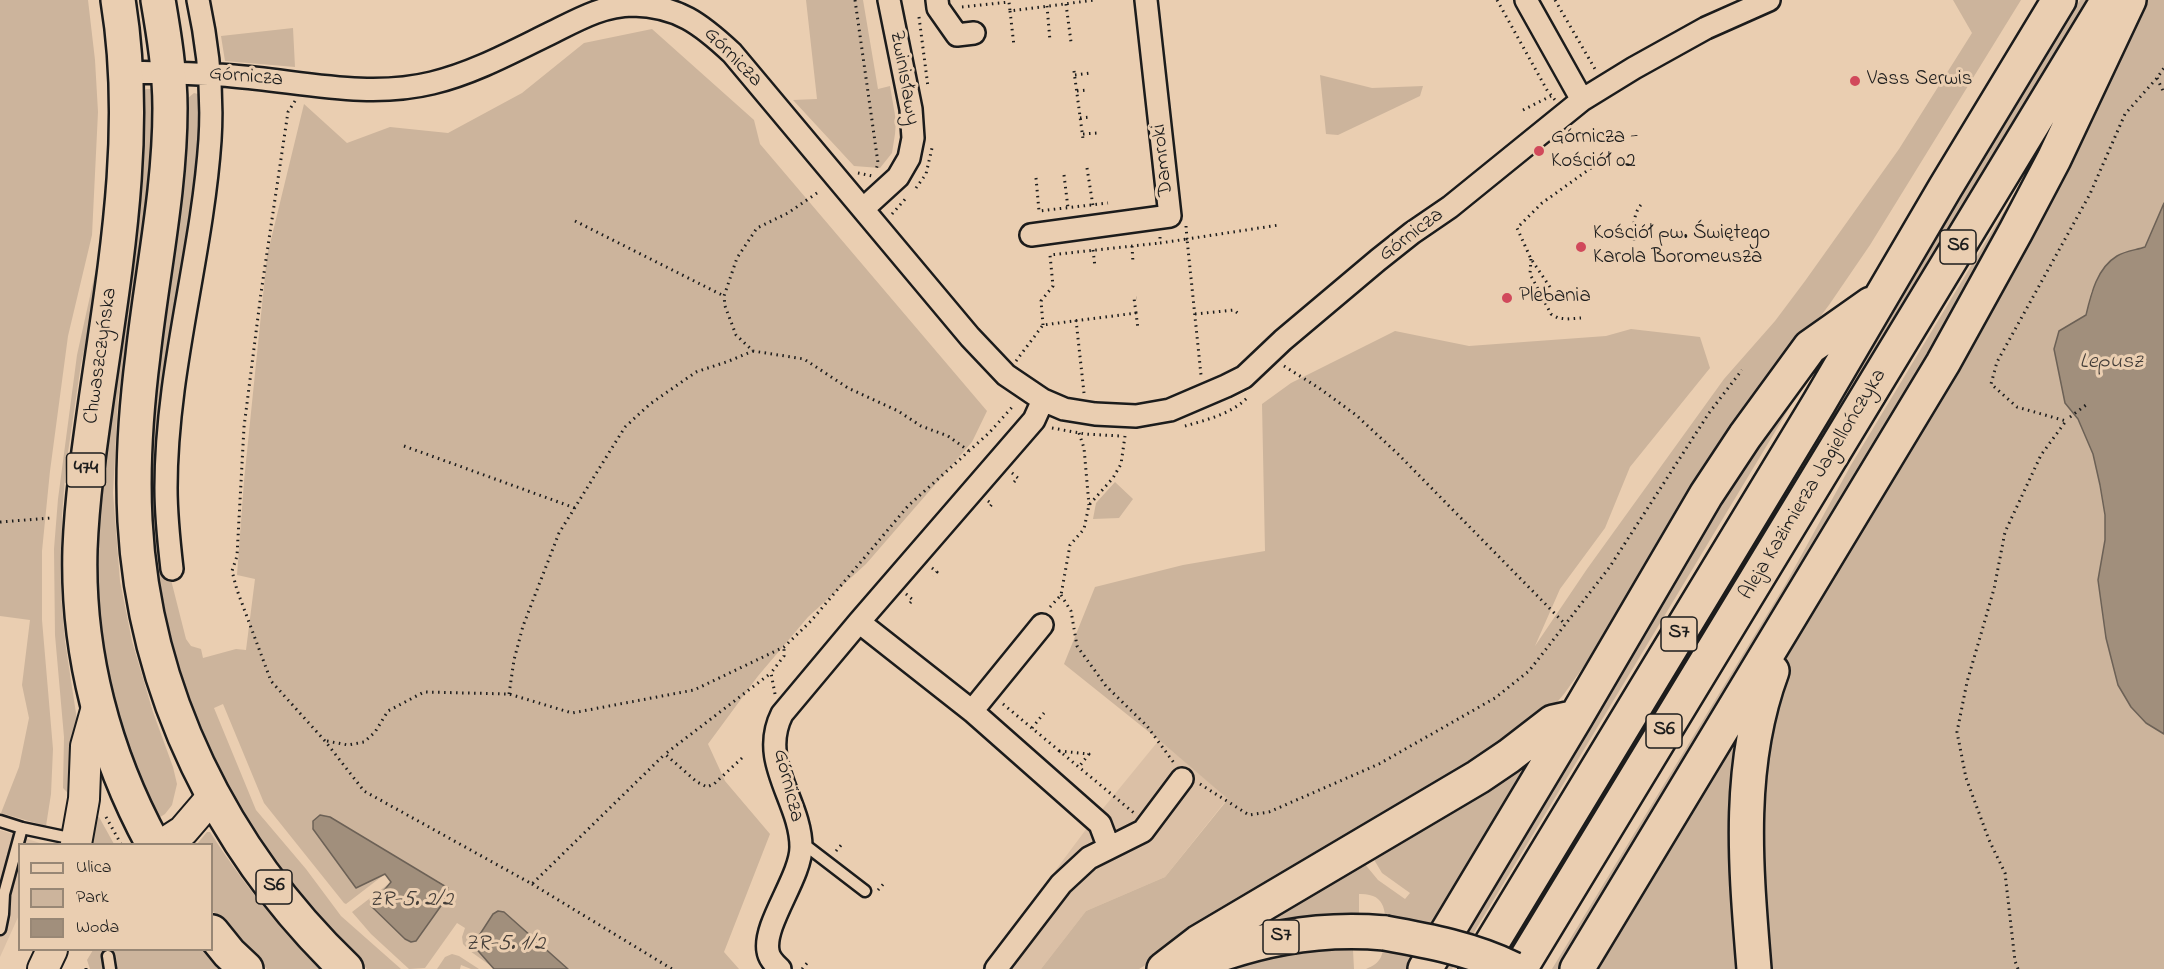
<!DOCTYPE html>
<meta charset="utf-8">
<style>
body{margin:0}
#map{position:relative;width:2164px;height:969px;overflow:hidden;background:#eaceb1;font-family:"Indie Flower",sans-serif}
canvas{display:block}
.legend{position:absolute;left:18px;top:843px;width:195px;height:108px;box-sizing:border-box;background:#eaceb1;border:2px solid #988775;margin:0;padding:8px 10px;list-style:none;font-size:18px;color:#1c1c1c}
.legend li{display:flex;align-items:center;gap:12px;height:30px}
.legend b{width:30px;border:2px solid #988775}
</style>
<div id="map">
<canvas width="2164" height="969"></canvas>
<ul class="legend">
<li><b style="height:8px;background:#eaceb1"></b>Ulica</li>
<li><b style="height:16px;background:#ccb49c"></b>Park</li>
<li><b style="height:16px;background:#a18f7c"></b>Woda</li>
</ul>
</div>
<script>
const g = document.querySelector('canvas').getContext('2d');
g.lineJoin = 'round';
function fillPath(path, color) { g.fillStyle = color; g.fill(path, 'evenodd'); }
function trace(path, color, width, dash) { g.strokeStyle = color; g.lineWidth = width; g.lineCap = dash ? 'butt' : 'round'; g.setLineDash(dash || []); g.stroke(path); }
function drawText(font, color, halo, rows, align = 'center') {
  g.font = font + ' "Indie Flower",sans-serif'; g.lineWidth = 6; g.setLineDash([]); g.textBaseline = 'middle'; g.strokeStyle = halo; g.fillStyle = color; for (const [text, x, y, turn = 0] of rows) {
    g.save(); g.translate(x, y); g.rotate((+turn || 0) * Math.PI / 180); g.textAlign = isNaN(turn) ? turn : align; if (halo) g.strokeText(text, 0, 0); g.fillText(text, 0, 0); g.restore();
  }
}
fillPath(new Path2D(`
 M1159 740 1228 798 1165 877 1086 911 1041 969H982L1087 828Z
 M0 830 43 844H20L19 915 0 957Z`), '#dbc0a6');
fillPath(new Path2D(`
 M0 0H88L95 60 98 112 92 235 68 336 50 471 42 551V620L53 749 51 794 46 826 1 813 19 767 29 718 22 685 30 620 0 616Z
 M806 0H863L878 89 890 86 896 121 895 134 892 153 880 168 854 166 793 100 817 99Z
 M1953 0H2021L1870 245 1829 305 1693 486 1589 659 1564 694 1539 723 1319 861 1139 969H1041L1086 911 1165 877 1228 799 1159 740 1064 664 1095 587 1183 565 1265 551 1262 404 1291 383 1395 331 1469 346 1606 336 1631 329 1700 337 1710 368 1630 467 1605 528 1560 589 1535 646 1587 569 1724 379 1775 321 1805 281 1899 149 1972 33Z
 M2080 0H2090L1503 969H1493Z
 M2140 0H2164V203L2145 247 2117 256 2091 292 2086 315 2059 331 2054 349 2065 403 2078 419 2093 454 2100 485 2105 515V540L2098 580 2106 638 2118 685 2131 707 2146 723 2164 734V969H1763L1754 834 1783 663 1793 641Z
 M293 28 295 67 225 61 221 36Z
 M652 29 754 120 760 144 987 411 972 442 866 564 808 617 758 676 708 744 725 781 770 834 724 952 739 969H568L504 912 493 914 474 945 495 969 470 951 463 944 462 937 465 928 457 923 425 968 409 969 371 934 352 912 391 882 374 910 405 939 408 941H416L448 896 449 893 443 884 324 815 313 821 312 827 330 853 385 874 346 904 344 903 264 803 223 704 214 708 256 810 306 869 341 916 401 969H367C335 940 303 908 277 873 266 858 258 840 249 824 190 724 153 608 152 490 152 393 170 297 181 201 184 181 186 161 187 140 188 127 187 112 188 98L194 93 198 94 201 100 199 185 168 568 186 639 191 646 201 649 203 658 236 649 246 650 255 579 237 575 244 481 267 256 304 104 347 143 390 127 448 133 522 93 584 43Z
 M112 43 115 102V155H117L110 229 81 364 66 466 62 515 61 595 65 641 79 733V794H69L63 788 64 737 55 635 54 549 58 499 77 355 105 228 113 136 109 46Z
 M1320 75 1372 88 1423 86 1420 96 1338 135 1326 134Z
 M146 89H154L153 201 118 398 113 493 120 581 132 641 153 712 173 767 177 784 172 805 165 814 154 821 110 715 90 576 140 94Z
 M2041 150 2028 188 1568 969H1552L1785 585 1851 465Z
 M1805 382 1452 969H1439L1740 470Z
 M1115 482 1133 499 1119 518 1093 519 1096 503Z
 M1750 692 1747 969H1587Z
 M1542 744 1412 969H1366C1373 966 1378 963 1381 957 1384 950 1384 942 1385 934 1386 913 1387 893 1359 894V914H1347V919L1232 933 1364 863 1378 880 1405 899 1410 893 1382 873 1373 858Z
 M88 815 99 817 114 844H83Z
 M207 832H210C242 882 278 927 319 969H267L250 953 212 910V844H197Z
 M1344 942 1345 950H1353L1354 969H1212Z
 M93 950H204L223 969H117L116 954 103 956 105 969H90L87 960Z
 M452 954 459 956 479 969H471L461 965 460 969H437L445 957Z`), '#ccb49c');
const water = new Path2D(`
 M2164 203V734L2146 723 2131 707 2118 685 2106 638 2098 580 2105 540V515L2100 485 2093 454 2078 419 2065 403 2054 349 2059 331 2086 315C2091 294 2097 268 2117 256 2125 251 2136 250 2145 247Z
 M320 815 330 817 448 888V896L416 941 411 942 405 939 371 906 391 882 385 874 356 888 313 829V821Z
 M498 911 504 912 568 969H494L473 945 493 914Z`);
fillPath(water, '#a18f7c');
trace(water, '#6c6156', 1.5);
const service = new Path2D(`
 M0 821 22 828 74 839
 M801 847 809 848 865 891
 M0 929 3 914 4 894 22 828
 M108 956 110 969`);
const minor = new Path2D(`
 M937 0 938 8 957 35 974 33
 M1526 0 1582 100
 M125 72C161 73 197 73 233 76 299 81 367 99 432 83 474 73 514 51 553 32 579 19 604 5 633 5 678 6 701 24 732 53L970 337 1006 375 1043 400 1064 409 1095 414 1136 416 1170 410 1226 386 1244 377 1283 340 1378 260 1412 233 1450 207 1582 100 1634 68 1706 28 1769 0
 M863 209 898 177 909 158 913 138 911 109 889 0
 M1031 235 1170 216 1146 0
 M172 569C169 543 166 515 166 488 166 371 202 256 210 140 213 93 208 46 198 0
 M859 622 972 711 1100 824 1109 848
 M972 711 1042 625
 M780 969C775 964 769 959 768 951 763 924 801 877 801 847 801 801 758 762 782 714L859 622 1034 420 1043 400
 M996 969 1061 884 1089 858 1143 831 1182 779`);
const secondary = new Path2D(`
 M76 844 84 799 86 746 97 707
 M163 844 183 831 213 796
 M43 969 52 950`);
const primary = new Path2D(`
 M118 0C140 134 115 268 96 401 89 450 82 499 80 549 77 653 104 754 153 844
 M158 0C164 35 170 72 170 108 170 191 152 273 143 355 136 410 132 465 135 521 144 692 223 851 346 969
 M212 932 229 953 246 969`);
const motorway = new Path2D(`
 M1188 966C1254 940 1313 927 1385 933
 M1164 969 1199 942 1478 777 1509 756 1553 722 1576 717
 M1425 969 1576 717 1706 495 1745 436 1810 347 1871 304
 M1476 969 1819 403 1945 188 2059 0
 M1520 969 2108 0
 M1577 969 1943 363 2016 231 2054 159 2129 0
 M1754 969C1746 869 1736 768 1772 671`);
trace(service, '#1c1c1c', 15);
trace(minor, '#1c1c1c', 26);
trace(secondary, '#1c1c1c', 34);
trace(primary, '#1c1c1c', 38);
trace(motorway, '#1c1c1c', 38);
trace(new Path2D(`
 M855 0 878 163 876 170
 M1497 0 1547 90 1555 100
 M1555 0 1595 69
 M1066 4 1071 42
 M1047 6 1050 41
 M962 7 1009 2 1010 11 1095 0
 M1010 11 1014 46
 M919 17 928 87
 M1074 71 1083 139
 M1075 75 1090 73
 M2157 78 2164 93
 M1077 91 1087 90
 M295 101 288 112 285 132 261 293 244 427 237 556 232 571 237 590 271 681 325 741 364 791 532 884 665 754
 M1523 110 1551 96
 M1080 118 1091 117
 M1083 134 1097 133
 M1087 168 1093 206
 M858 173 872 176
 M1064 175 1068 208
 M1036 178 1039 211 1108 203
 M916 188 926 174 932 148
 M817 193 788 213 757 228 737 258 724 296 725 306 736 335 753 351 804 359 848 388 898 411 921 426 948 436 969 451
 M892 214 907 197
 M575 221 724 296
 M1186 226 1187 239 1279 225
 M1160 237V243L1187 239 1201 375
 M1634 241C1634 227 1632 212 1644 202
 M1132 246 1133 263
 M1093 250 1095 267
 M1531 259 1530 274 1551 314 1558 318 1567 319 1581 318
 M1550 287 1531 259 1517 228 1542 203 1612 153
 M1136 313 1134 298H1137
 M1195 314 1234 310 1240 315
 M1076 320 1084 393
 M1043 325 1041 301 1053 286 1050 255 1160 243
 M1016 361 1043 325 1136 313 1138 329
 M1284 366 1319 388 1356 415 1398 454 1565 624
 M2070 417 2086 405
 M1185 426C1206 420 1231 414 1247 398
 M1052 428 1085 434 1120 436
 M1079 433 1084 448 1089 505
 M404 446 575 508
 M1012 473 1018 478 1014 482
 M988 501 992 504 989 508
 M0 522 51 518
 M932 568 937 572 933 576
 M906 594 913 600 909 604
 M1061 595 1071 611 1077 646 1106 686 1147 726 1174 763
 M1050 607 1061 595 1070 545 1084 529 1089 505 1113 478 1121 464 1125 436
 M509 694 514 660 523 626 559 533 625 427 650 404 696 372 729 361 753 351
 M775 694 771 673 784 656V647
 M1003 704 1134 813
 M1032 728 1044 713
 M327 741 348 745 364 742 375 732 388 711 424 692 509 694 572 713 694 690 784 647 811 621 908 506 989 433 1014 405
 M1059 751 1089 754 1078 768
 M742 758 714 784 707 787 697 782 665 754 771 673
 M1200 784 1249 815 1269 812 1379 764 1495 698 1529 671 1609 568 1709 413 1742 370
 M106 817 121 844
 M836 851 843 843
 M532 884 672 969
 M878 890 886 881
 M86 968V969
 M802 969 808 962
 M2018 969 2015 961 2005 873 1989 840 1966 778 1957 732 1967 682 1994 589 2005 532 2041 455 2066 421 2017 407 1991 384 1997 362 2090 194 2125 114 2157 78 2164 68`), '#1c1c1c', 3, [1.5, 4.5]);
trace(service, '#eaceb1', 10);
trace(minor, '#eaceb1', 21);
trace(secondary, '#eaceb1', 30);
trace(primary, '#eaceb1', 33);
trace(motorway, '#eaceb1', 33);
const motorwayBridge = new Path2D(`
 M1385 933C1429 941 1472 949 1513 969`);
trace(motorwayBridge, '#1c1c1c', 38, []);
trace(motorwayBridge, '#eaceb1', 33);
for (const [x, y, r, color] of [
 [1855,81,6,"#d1495b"],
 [1539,151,6,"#d1495b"],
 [1581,247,6,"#d1495b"],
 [1507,298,6,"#d1495b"]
]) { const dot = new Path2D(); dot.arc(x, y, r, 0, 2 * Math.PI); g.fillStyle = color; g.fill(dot); trace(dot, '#eaceb1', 2); }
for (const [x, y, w] of [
 [1958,247,36],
 [86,470,39],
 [1679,634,36],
 [1664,731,36],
 [274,887,36],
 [1281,937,36]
]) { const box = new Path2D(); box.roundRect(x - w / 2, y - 17, w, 34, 4.5); g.fillStyle = '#eaceb1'; g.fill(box); trace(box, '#1c1c1c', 1.5); }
drawText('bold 20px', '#1c1c1c', null, [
 ["S6",1958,247],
 ["474",86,470],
 ["S7",1679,634],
 ["S6",1664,731],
 ["S6",274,887],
 ["S7",1281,937]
]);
drawText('21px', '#1c1c1c', '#eaceb1', [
 ["Górnicza",732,58,46],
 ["Górnicza",246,78,5],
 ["Zwinisławy",903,78,80],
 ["Damroki",1164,160,-96],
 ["Górnicza",1412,236,-37],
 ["Chwaszczyńska",102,356,-82],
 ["Aleja Kazimierza Jagiellończyka",1814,485,-59],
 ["Górnicza",787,786,76]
]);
drawText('21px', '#1c1c1c', '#eaceb1', [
 ["Vass Serwis",1867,81],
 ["Górnicza -",1551,139],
 ["Kościół 02",1551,163],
 ["Kościół pw. Świętego",1593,235],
 ["Karola Boromeusza",1593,259],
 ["Plebania",1519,298]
], 'left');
drawText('italic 22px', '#443e39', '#eaceb1', [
 ["Lepusz",2111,363],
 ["ZR-5. 2/2",411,901],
 ["ZR-5. 1/2",505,945]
]);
</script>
